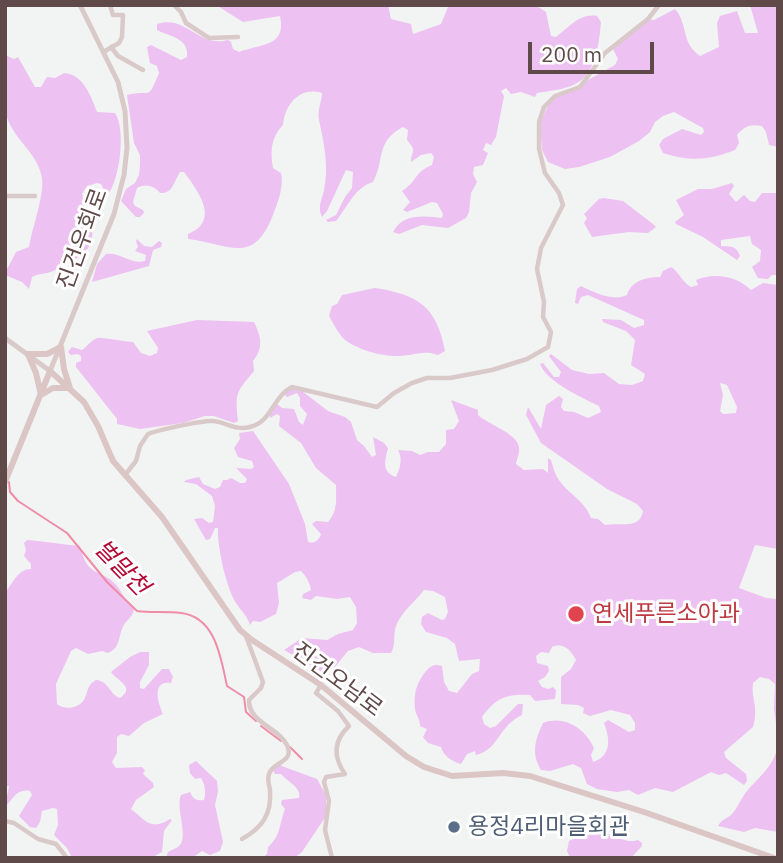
<!DOCTYPE html>
<meta charset="utf-8">
<style>
body{margin:0}
#map{position:relative;width:783px;height:863px;overflow:hidden;background:#f2f4f3;font-family:"IBM Plex Sans",sans-serif}
canvas{display:block}
.frame{position:absolute;inset:0;border:7px solid #604949;pointer-events:none}
.scale{position:absolute;left:528px;top:42px;width:126px;height:32px;box-sizing:border-box;border:4px solid #604949;border-top:0;padding-left:9px;font-size:21px;line-height:24px;white-space:nowrap;color:#604949;-webkit-text-stroke:5px #fff;paint-order:stroke}
</style>
<div id="map">
<canvas width="783" height="863"></canvas>
<div class="frame"></div>
<div class="scale">200 m</div>
</div>
<script>
const g = document.querySelector('canvas').getContext('2d');
g.lineJoin = 'round';
function fillPath(path, color) { g.fillStyle = color; g.fill(path, 'evenodd'); }
function trace(path, color, width, dash) { g.strokeStyle = color; g.lineWidth = width; g.lineCap = dash ? 'butt' : 'round'; g.setLineDash(dash || []); g.stroke(path); }
function drawText(font, color, halo, rows, align = 'center') {
  g.font = font + ' "IBM Plex Sans","Noto Sans KR",sans-serif'; g.lineWidth = 6; g.setLineDash([]); g.textBaseline = 'middle'; g.strokeStyle = halo; g.fillStyle = color; for (const [text, x, y, turn = 0] of rows) {
    g.save(); g.translate(x, y); g.rotate((+turn || 0) * Math.PI / 180); g.textAlign = isNaN(turn) ? turn : align; if (halo) g.strokeText(text, 0, 0); g.fillText(text, 0, 0); g.restore();
  }
}
fillPath(new Path2D(`
 M216 5H388L391 19 411 24 413 34 441 24 448 7 452 5H535L546 12 551 36 556 37C569 28 579 13 597 16L601 22C599 44 596 77 571 86 561 90 548 91 537 93L535 97 521 92 511 94 506 88 501 91 504 96 496 137 491 145 486 143 483 150 488 153 483 165 474 167 473 174 477 182 471 193 469 212 466 218 448 228 422 225 399 234 393 232C403 213 424 216 442 218L443 214 437 203 432 202 407 212 403 210 410 202 402 191C418 181 413 173 432 165L434 157 431 153 421 155 411 162C411 150 418 153 407 140L408 130 403 127C375 142 385 160 373 182 354 188 347 208 336 221L328 222 326 220 336 215 345 197 352 188 353 172 346 170 327 211 322 217C317 207 322 200 324 190 329 166 324 143 319 120 317 110 322 101 322 93 300 86 285 104 283 125 271 137 270 151 273 168L281 173C284 188 278 201 273 215 253 266 230 244 188 239V234C221 221 198 191 184 172H180C174 181 173 194 160 193 154 186 146 183 137 188L133 202 135 206 143 210 144 213 140 217H136L121 201 126 189 135 183 139 175 140 165V155L134 143 127 95C152 89 147 102 159 73L157 66 150 63 147 47 151 45 181 60 187 57C189 38 171 37 157 30V24C186 14 198 48 228 40L231 42 233 49 239 52C260 44 287 47 280 16L243 22Z
 M750 5H778V147L769 145 766 132 762 126C750 124 745 126 737 135L739 143 735 150C710 160 689 162 663 153L659 145 663 139 682 129 701 135 704 132 703 128 674 112 663 116 655 122 650 132 639 141 610 157 579 167 565 169 548 162 542 150 540 123 550 101 615 65 618 59 613 49 648 19 654 20 675 9C689 25 680 42 700 56L719 47 717 23 720 16 737 11 745 33H758Z
 M5 55 14 59 18 57 35 87H41L47 77 55 78 64 73C83 74 91 96 97 112L115 113C126 130 120 176 109 193L105 192 101 184 97 183 87 186 82 194C97 240 102 248 53 271 47 274 39 273 32 277L29 289 22 282 5 275V273L16 252 29 247C32 228 44 197 42 179 39 153 12 139 6 114 1 97 5 73 5 55Z
 M732 183 734 186 729 194 736 202 744 195 750 201 755 202 762 193H778V275H772L768 279 758 278 752 267 760 261 761 250 752 244 750 236 721 240V246C731 247 736 245 740 256L737 260 703 237 676 224 675 222 684 215 676 200 698 189H712Z
 M604 198 623 201 653 224 656 227 648 233 629 232 592 237 584 223 587 218 584 214 599 199Z
 M137 239 144 246 152 247 159 241 162 243 161 247 153 250 149 266 92 282 97 264 106 254C120 252 132 265 145 261L146 255 135 251 138 247 136 241Z
 M671 267C679 272 682 282 691 287L698 285 696 280C714 272 737 276 751 290L763 283 778 285V549L755 545 739 588 766 598 778 599V737L774 709 775 684 769 679 760 677 753 683C751 700 759 706 753 727L724 752 726 758 746 774 747 781 744 785 726 773 719 775 711 772 673 792 655 788 638 795 629 790 617 792 597 789 587 784 581 768 573 764 550 771 541 770C531 753 535 740 543 723 564 715 585 728 594 748L591 755 593 762C612 756 610 738 604 723L608 720 629 732 635 730V723L630 715 611 710 590 716 583 713 584 708 578 705 561 704V677L571 669 576 660C571 650 563 642 552 647L549 653 541 652 536 656 537 663 548 666 549 671 545 677 538 681 542 687 548 689 553 687 556 690 555 699 535 701 530 695C506 694 496 698 482 717L484 724 490 728 496 726 518 704H523L522 715C497 727 500 749 476 755L475 751 467 754 461 764C453 762 443 756 441 747L428 743 423 737 427 729 420 726C420 718 416 716 415 709 413 694 417 681 427 670 432 665 435 664 442 666L444 682 449 691 457 693 472 674 479 671 480 659 459 661 455 644 447 638 426 632 421 624 422 617 428 613 442 620 445 619 448 612 445 597 433 591 424 590C415 602 401 612 396 626 393 635 396 644 391 653H373L359 647 348 651 330 673H324L284 650 302 638 327 640 338 634 353 630 357 623 356 607 350 597 337 599 316 596 311 600 302 598 303 594 311 590C310 583 306 576 301 571L295 572 277 583 279 603 276 614 260 622 253 621 250 625C247 615 241 611 236 603 226 587 217 546 218 528H215L210 539 206 540 194 519 202 518 209 523 213 522 215 506 212 496 196 484 184 482 186 480 199 477 203 484 215 489 220 487 223 480H227L231 478 240 483H245L247 479 236 468 251 469 254 467 252 461 238 457 234 448 240 439 239 433 253 431 289 484 305 524 308 542C315 544 319 540 321 534L312 524 316 521 328 522C338 511 336 499 336 485L316 468 301 443 279 426 280 416 277 414 270 418V413L277 404 282 408 294 409 299 422 303 425 307 414 300 406V398L297 393 287 397 284 394 289 389 298 388 328 411 345 417 351 422 357 440 364 446 372 457 376 455 373 437 384 443 388 448C385 460 381 472 396 477 400 468 403 459 398 450L412 451 420 455 428 452H439L446 444V430L454 429 459 421 451 400 478 410V415C487 424 517 433 519 447 520 452 517 459 516 464L524 470 543 469 548 473V458L551 460C553 466 554 472 557 477 567 494 584 499 591 518L598 519 605 525C620 522 640 530 643 511L637 504 607 489 541 443 526 415 528 407 541 429 546 405 559 396 563 399 561 407 564 411 574 412 588 418 601 412 599 406C581 397 548 383 540 364L543 363 554 377H559L561 372 549 356 551 354 572 370 589 374 604 373 619 384 632 385 643 381 645 374 631 365 635 340 626 331 603 322 602 319 621 320 634 328 644 325V320L588 295 581 297 578 304 575 303 577 289 581 286C593 292 613 302 627 295 631 281 646 277 660 277L663 271ZM720 383 727 385 737 407 736 413 723 414 720 411 723 395Z
 M375 288C418 295 436 305 445 351L438 355C425 350 415 355 401 356 384 357 357 350 344 339 338 333 333 323 329 316L332 306 337 304 342 295Z
 M197 320 254 322C261 336 264 348 253 361L254 371C236 393 235 392 238 421L234 423 214 416H205L183 423 140 429 117 424V419L76 367V363L81 361V356L78 354 71 355 68 352 72 347 82 350C86 347 92 340 97 338 101 337 125 342 133 342L141 353 150 356 157 353 158 348 147 331Z
 M27 540C45 541 63 545 80 546 88 580 101 567 117 586 124 595 124 600 134 609 133 618 125 620 122 629 118 639 120 648 108 653L102 651 88 654 76 648 71 651 56 684 57 704C64 710 78 709 84 700 89 691 86 686 96 680 109 681 109 694 120 698 136 687 117 681 111 672L130 657 140 652H149V665L140 682V688L144 689 162 669H169L173 677 171 683C151 680 158 703 163 714L144 723 129 736 121 734 117 737V753L112 762 116 768 142 767 145 770 143 774 153 783 154 787 136 800 131 809C146 821 151 831 170 819L172 820 164 831 162 852 151 858H72L67 848 54 835 58 825 57 809 53 808 42 811 40 822 36 828 30 827 19 816 32 795 30 791C17 788 13 799 5 807L9 786H5V593C13 583 18 569 31 569V564L24 556 26 550 24 543Z
 M778 744V832L755 828 744 832 718 826C722 819 725 820 731 815 738 808 741 798 747 791 760 776 775 765 778 744Z
 M196 761 217 781 218 792 215 805 223 842 220 851 210 855 202 851 192 858H166L168 852C171 850 175 849 178 847 190 838 175 809 181 795L190 792C193 799 196 801 204 800 206 793 205 784 201 778L195 779 190 773 189 765Z
 M279 765 317 779 326 795V816L302 852 294 858H262L267 854 268 847C281 836 279 824 285 809L281 804 282 800 299 798C302 788 288 782 281 774H275L273 770Z
 M595 828C608 832 626 845 638 840L642 843V846L631 858H570L567 851 569 841Z`), '#edc1f1');
trace(new Path2D(`
 M5 463 6 466
 M9 482 10 492 18 501 67 533 107 582 137 611C151 613 166 611 181 613 216 617 221 659 227 686L244 697 246 712 256 721
 M261 726 281 741
 M290 747 302 759`), '#ef8da8', 2);
trace(new Path2D(`
 M174 5 181 12 186 23 209 38 238 37
 M111 47 118 56 143 70
 M105 51 119 43 122 37 123 15H113L110 5
 M5 196H35
 M125 475 136 461 140 446 148 434C158 430 203 420 213 421 226 422 236 431 250 427 272 422 273 396 292 387L377 407 394 393 412 383 427 378H450L492 370 527 359 548 347 551 332 543 317 544 302 537 269 541 248 563 205 559 193 545 173 539 149V122L544 107 555 96 580 87 605 53 648 19 659 5
 M321 685 316 693 338 711 349 726C333 741 333 757 345 774L326 777 324 782 329 801 325 830 332 858
 M5 821 14 823 38 839 56 844 67 858
 M242 839C262 828 272 814 270 790 269 784 267 780 269 774 273 761 295 763 287 745 279 728 248 722 249 700L261 688 263 682 246 636`), '#dac9c9', 4.5);
trace(new Path2D(`
 M5 338 50 371 114 214 124 175 127 148 125 111 118 82 80 5`), '#dac9c9', 5);
trace(new Path2D(`
 M61 347 64 369 70 388H53L41 395 36 373 28 354H47Z
 M5 482 50 371 84 402 98 426 113 461 162 517 240 630 252 640 321 685 406 756 424 767 452 776 503 773 530 776 644 812 774 858`), '#dbc6c5', 6);
for (const [x, y, r, color] of [
 [576,614,9,"#e0444e"],
 [454,827,7,"#5c6f8a"]
]) { const dot = new Path2D(); dot.arc(x, y, r, 0, 2 * Math.PI); g.fillStyle = color; g.fill(dot); trace(dot, '#fff', 2.5); }
drawText('23px', '#604949', '#fff', [
 ["진건우회로",83,239,-70],
 ["진건오남로",337,680,37]
]);
drawText('23px', '#be3a42', '#fff', [
 ["연세푸른소아과",592,614]
], 'left');
drawText('23px', '#4e5e75', '#fff', [
 ["용정4리마을회관",468,827]
], 'left');
drawText('italic 24px', '#b40936', '#fff', [
 ["벌말천",121,568,46]
]);
</script>
